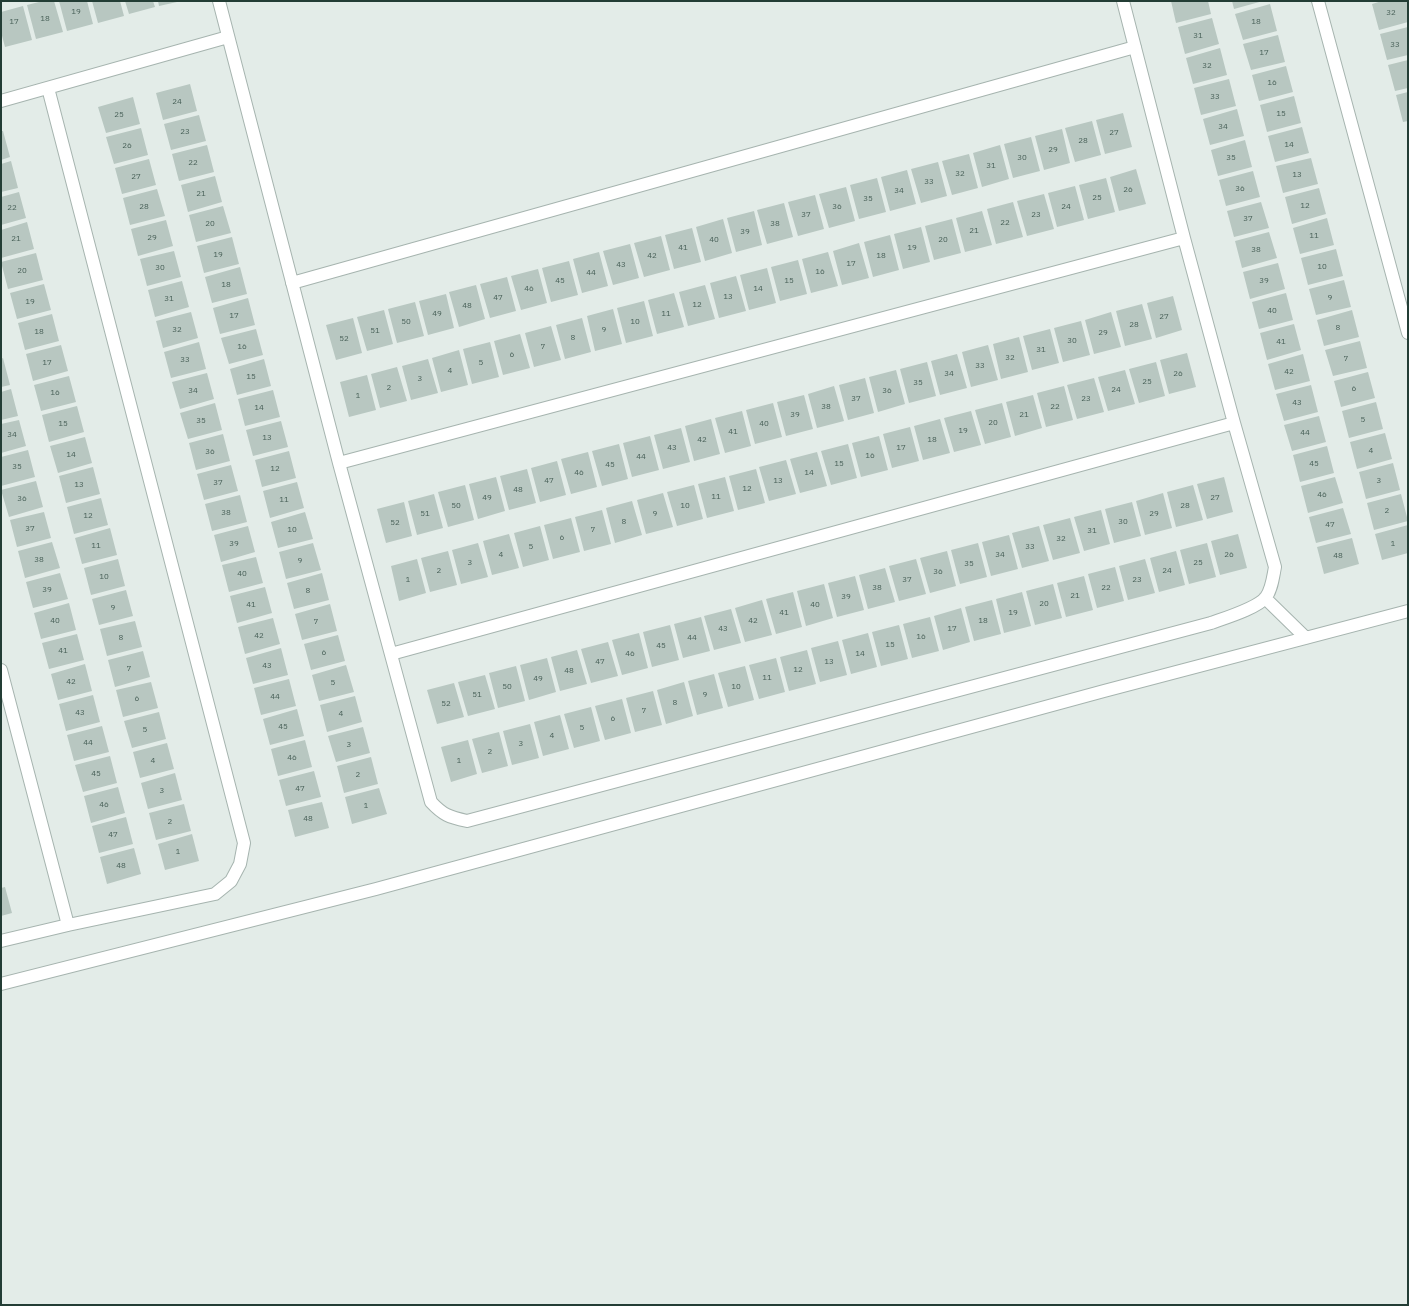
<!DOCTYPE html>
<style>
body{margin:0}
#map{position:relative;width:1409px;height:1306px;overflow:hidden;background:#e3ece8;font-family:"IBM Plex Sans",sans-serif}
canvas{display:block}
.frame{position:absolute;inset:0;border:2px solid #233d35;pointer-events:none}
</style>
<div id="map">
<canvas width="1409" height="1306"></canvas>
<div class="frame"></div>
</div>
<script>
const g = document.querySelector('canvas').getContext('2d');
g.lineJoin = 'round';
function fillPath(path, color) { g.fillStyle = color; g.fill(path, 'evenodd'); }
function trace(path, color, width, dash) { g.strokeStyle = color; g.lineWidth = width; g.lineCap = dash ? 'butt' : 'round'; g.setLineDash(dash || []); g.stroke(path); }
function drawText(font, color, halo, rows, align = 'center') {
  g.font = font + ' "IBM Plex Sans",sans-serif'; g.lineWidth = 3.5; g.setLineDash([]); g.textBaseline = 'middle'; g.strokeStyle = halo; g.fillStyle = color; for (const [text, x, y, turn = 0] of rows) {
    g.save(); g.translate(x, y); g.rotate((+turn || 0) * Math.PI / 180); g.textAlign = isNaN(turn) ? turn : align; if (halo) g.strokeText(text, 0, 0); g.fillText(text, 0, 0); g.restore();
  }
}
fillPath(new Path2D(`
 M43 1H54L63 32 36 39 27 5Z
 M59 1H87L93 24 67 31Z
 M92 1H120L124 16 98 23Z
 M125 1H153L155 7 129 14Z
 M158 1H177V2L159 6Z
 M1171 1H1208L1211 14 1176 23Z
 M1232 1H1263L1234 9Z
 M1382 1H1408V22L1379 30 1372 4Z
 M1270 4 1277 31 1243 40 1235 14Z
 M23 6 32 40 5 47 1 32V12Z
 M1212 18 1219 44 1185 54 1178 27Z
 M1408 27V55L1387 60 1380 34Z
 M1278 35 1285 62 1251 70 1243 44Z
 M1220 48 1227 75 1193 84 1186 58Z
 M1408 60V88L1395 91 1388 65Z
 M1286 66 1293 92 1259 101 1252 75Z
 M1229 79 1236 106 1201 115 1194 88Z
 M190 84 197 111 163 120 156 93Z
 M1408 92V121L1403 122 1396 95Z
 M1294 96 1301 123 1267 132 1260 105Z
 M133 97 140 124 106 133 98 107Z
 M1237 109 1244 136 1210 145 1203 119Z
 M1123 113 1132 147 1105 154 1096 120Z
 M199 115 206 141 171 150 164 124Z
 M1092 121 1101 155 1075 162 1065 128Z
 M1302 127 1309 153 1275 162 1268 136Z
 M141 128 148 155 114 164 106 137Z
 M1062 129 1070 163 1044 170 1035 136Z
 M1 131H3L10 157 1 160Z
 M1031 137 1040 171 1013 178 1004 144Z
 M1245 140 1252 167 1218 176 1211 150Z
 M207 145 214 172 179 181 172 154Z
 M1000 145 1009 179 982 187 973 153Z
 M969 154 978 188 952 195 942 161Z
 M1311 158 1318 184 1283 193 1276 166Z
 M149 159 156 185 122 194 115 168Z
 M11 161 18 188 1 192V164Z
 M938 162 947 196 921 203 911 169Z
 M1136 169 1146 204 1119 211 1110 177Z
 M907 170 916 204 890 211 881 177Z
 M1253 171 1260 197 1226 206 1219 180Z
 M215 176 222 202 188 212 181 185Z
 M877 178 886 212 859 219 850 185Z
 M1106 178 1115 212 1088 219 1079 185Z
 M1075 186 1084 220 1057 227 1048 193Z
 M846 187 855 221 829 228 819 194Z
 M1319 188 1326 214 1292 224 1285 197Z
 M157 189 165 216 130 225 123 198Z
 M19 192 26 218 1 225V197Z
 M1044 194 1054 229 1027 236 1017 201Z
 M815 195 824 229 798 236 788 202Z
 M1013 202 1023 237 996 244 987 209Z
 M1261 202 1269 228 1234 237 1227 211Z
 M784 203 793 237 767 244 757 210Z
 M223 206 231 233 196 242 189 215Z
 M754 211 762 245 736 252 727 218Z
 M982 211 992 245 965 252 956 218Z
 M1327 218 1334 245 1300 254 1293 228Z
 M723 219 732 253 705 261 696 227Z
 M952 219 961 253 934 260 925 226Z
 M166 220 173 246 138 256 131 229Z
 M27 222 34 249 1 258V230Z
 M921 227 930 262 903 269 894 234Z
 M692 228 701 262 674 269 665 235Z
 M1269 232 1277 258 1242 268 1235 241Z
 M890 235 899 270 873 277 864 242Z
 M661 236 670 270 644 277 634 243Z
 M232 237 239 264 204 273 197 246Z
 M859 243 869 278 842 285 833 251Z
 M630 244 639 278 613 285 603 251Z
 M1336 249 1343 276 1308 285 1301 258Z
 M174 251 181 277 147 286 140 259Z
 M599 252 608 286 582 293 573 259Z
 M828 252 838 286 811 293 802 259Z
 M36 253 43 280 8 289 1 262Z
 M798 260 807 294 780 301 771 267Z
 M569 261 578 295 551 302 542 268Z
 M1278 263 1285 289 1250 299 1243 272Z
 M240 267 247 294 212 303 205 277Z
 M767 268 776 303 749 310 740 275Z
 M538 269 547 303 521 310 511 276Z
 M736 276 746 311 719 318 710 283Z
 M507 277 516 311 490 318 480 284Z
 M1344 280 1351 307 1316 315 1309 289Z
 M182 281 189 307 155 317 148 290Z
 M44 284 51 310 17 319 10 293Z
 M476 285 485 319 459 327 449 292Z
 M705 285 715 319 688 326 679 292Z
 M674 293 684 327 657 334 648 300Z
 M1286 293 1293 320 1259 329 1252 302Z
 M446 294 454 328 428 335 419 301Z
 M1173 296 1182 330 1156 338 1147 303Z
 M248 298 255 325 220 334 213 308Z
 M644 301 653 336 626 343 617 308Z
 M415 302 424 336 397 343 388 309Z
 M1142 304 1152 339 1125 346 1116 311Z
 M613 309 622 344 595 351 587 316Z
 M384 310 393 344 367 351 357 317Z
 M1352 310 1359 337 1324 346 1317 320Z
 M191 312 198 338 163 348 156 321Z
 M1111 312 1121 347 1094 354 1085 320Z
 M52 314 59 341 25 350 18 323Z
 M353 318 362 353 336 360 326 325Z
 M582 318 591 352 565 359 556 325Z
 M1081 321 1090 355 1063 362 1054 328Z
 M1294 324 1301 350 1267 360 1260 333Z
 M551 326 561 360 534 367 525 333Z
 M256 329 263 355 229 364 221 338Z
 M1050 329 1059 363 1032 370 1023 336Z
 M520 334 530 368 503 375 494 341Z
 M1019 337 1028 372 1001 379 993 344Z
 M1360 341 1367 368 1333 376 1325 350Z
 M199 342 206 369 171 378 164 352Z
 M490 342 499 377 472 384 463 349Z
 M61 345 68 371 33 381 26 354Z
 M988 345 998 380 971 387 962 352Z
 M459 350 468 385 441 392 432 358Z
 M1187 353 1196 387 1169 394 1160 360Z
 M957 354 967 388 940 395 931 361Z
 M1303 354 1310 381 1275 390 1268 364Z
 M3 358 10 385 1 387V359Z
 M264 359 271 386 237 395 230 369Z
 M428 359 438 393 411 400 402 366Z
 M927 362 936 396 909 403 900 369Z
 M1156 362 1165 396 1139 403 1129 369Z
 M397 367 407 401 380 408 371 374Z
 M896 370 905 404 878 412 869 377Z
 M1125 370 1135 404 1108 411 1098 377Z
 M1368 372 1375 398 1341 407 1334 381Z
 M207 373 214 399 180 409 172 382Z
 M367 375 376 410 349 417 340 382Z
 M69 376 76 402 41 411 34 385Z
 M865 378 874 413 848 420 839 385Z
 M1094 378 1104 412 1077 419 1067 385Z
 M1311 385 1318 412 1284 421 1276 394Z
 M834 386 844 421 817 428 808 394Z
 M1064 386 1073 420 1046 427 1037 393Z
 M11 389 18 416 1 420V392Z
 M273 390 280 417 245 426 238 399Z
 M804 395 813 429 786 436 777 402Z
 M1033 395 1042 428 1015 436 1006 402Z
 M1376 402 1383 429 1349 438 1342 411Z
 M215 403 222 430 188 439 180 413Z
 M773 403 782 437 755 444 746 410Z
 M1002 403 1011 437 985 444 975 410Z
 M77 406 84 432 49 442 42 415Z
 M742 411 751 446 725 453 715 418Z
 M971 411 981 445 954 452 944 418Z
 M1319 416 1326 442 1292 451 1284 425Z
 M711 419 720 454 694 461 685 426Z
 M940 419 950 453 923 460 914 426Z
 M19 420 26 446 1 453V424Z
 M281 421 288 447 253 456 246 430Z
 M910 427 919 461 892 468 883 434Z
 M681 428 690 462 663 469 654 435Z
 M1385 433 1392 459 1357 469 1350 442Z
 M223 434 230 461 196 470 189 443Z
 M650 436 659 470 632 477 623 443Z
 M879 436 888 470 861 477 852 443Z
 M85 437 92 463 58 473 50 446Z
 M619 444 628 479 602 486 592 451Z
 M848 444 857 478 831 485 821 451Z
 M1327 446 1334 473 1300 482 1293 455Z
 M28 450 35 477 1 486V457Z
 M289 451 296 478 262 487 255 460Z
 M588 452 597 487 571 494 561 459Z
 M817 452 827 486 800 493 790 459Z
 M786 460 796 494 769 501 759 467Z
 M557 461 566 495 540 502 531 468Z
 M1393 463 1400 490 1366 499 1359 472Z
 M231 465 238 491 204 500 197 474Z
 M93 467 100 494 66 503 59 476Z
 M527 469 536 503 509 510 500 476Z
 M756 469 765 503 738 510 729 476Z
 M496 477 505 511 478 519 469 484Z
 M725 477 734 511 707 518 698 484Z
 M1224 477 1233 512 1207 519 1197 484Z
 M1335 477 1343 503 1308 513 1301 486Z
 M36 481 43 507 9 517 1 490Z
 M297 482 304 508 270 518 263 491Z
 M465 485 474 520 448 527 438 492Z
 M694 485 703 519 677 526 667 492Z
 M1193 485 1203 520 1176 527 1167 492Z
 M663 493 673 527 646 534 637 500Z
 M1163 493 1172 528 1145 535 1136 501Z
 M434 494 443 528 417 535 408 501Z
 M1401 494 1408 521 1374 530 1367 503Z
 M240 495 247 522 212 531 205 504Z
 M101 498 108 525 74 534 67 507Z
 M632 501 642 535 615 543 606 508Z
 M404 502 412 536 386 543 377 509Z
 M1132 502 1141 536 1114 543 1105 509Z
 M1343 508 1351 534 1316 543 1309 517Z
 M602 510 611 544 584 551 575 517Z
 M1101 510 1110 544 1084 551 1074 517Z
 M44 512 51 538 17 547 10 520Z
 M305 512 313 539 278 548 271 522Z
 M571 518 580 552 553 559 544 525Z
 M1070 518 1080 553 1053 560 1043 525Z
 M1408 525V553L1382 560 1375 534Z
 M248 526 255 552 221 562 214 535Z
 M540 526 549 560 523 567 514 533Z
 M1039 526 1049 561 1022 568 1012 533Z
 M110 528 117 555 82 564 75 538Z
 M509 534 519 568 492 575 483 541Z
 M1238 534 1247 568 1220 575 1211 541Z
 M1009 535 1018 569 991 576 982 542Z
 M1352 538 1359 564 1324 574 1317 547Z
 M52 542 60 568 25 578 18 551Z
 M313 543 321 570 286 579 279 552Z
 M478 543 488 577 461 584 452 550Z
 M978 543 987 577 960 584 951 550Z
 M1207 543 1216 577 1189 584 1180 550Z
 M448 551 457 585 430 592 421 558Z
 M947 551 956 586 930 593 920 558Z
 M1176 551 1185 585 1159 592 1150 558Z
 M256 557 263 583 229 592 222 565Z
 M118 559 125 586 91 595 84 568Z
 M417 559 426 593 399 601 391 566Z
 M916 559 926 594 899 601 889 566Z
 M1145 559 1155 593 1128 600 1119 566Z
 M1115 567 1124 601 1097 608 1088 574Z
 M885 568 895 602 868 609 859 575Z
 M60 573 68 599 33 608 26 582Z
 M322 573 329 600 294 609 287 583Z
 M855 576 864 610 837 617 828 583Z
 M1084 576 1093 610 1066 617 1057 583Z
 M824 584 833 618 806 626 797 591Z
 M1053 584 1062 618 1035 625 1026 591Z
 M265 587 272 613 237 623 230 596Z
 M126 590 133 616 99 625 92 599Z
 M793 592 802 627 776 634 766 599Z
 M1022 592 1031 626 1004 633 996 599Z
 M762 600 772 635 745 642 735 608Z
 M992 600 1001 634 974 641 965 607Z
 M69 603 76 630 41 639 34 613Z
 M330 604 337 631 302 640 295 614Z
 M961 608 970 642 943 650 934 616Z
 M731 609 741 643 714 650 704 616Z
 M701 617 710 651 683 658 674 624Z
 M930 617 939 651 912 658 903 624Z
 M273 618 280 644 245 654 238 627Z
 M135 621 142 647 107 656 100 629Z
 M670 625 679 660 652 667 643 632Z
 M899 625 908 659 881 666 872 632Z
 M639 633 648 668 622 675 612 640Z
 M868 633 877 667 851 674 842 640Z
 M77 634 84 660 49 669 42 643Z
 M338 635 345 661 311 670 304 644Z
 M838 641 847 675 820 682 811 648Z
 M608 642 618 676 591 683 581 649Z
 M281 648 288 675 253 684 246 658Z
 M577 650 587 684 560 691 551 657Z
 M807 650 816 684 789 691 780 657Z
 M143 651 150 677 115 687 108 660Z
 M547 658 556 692 529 700 520 665Z
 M776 658 785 692 759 699 749 665Z
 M85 664 92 691 58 700 51 674Z
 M346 665 354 692 319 701 312 675Z
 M516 666 525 701 498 708 489 673Z
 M745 666 754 700 728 707 718 673Z
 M714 674 723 708 697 715 688 681Z
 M485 675 495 709 468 716 458 682Z
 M289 679 296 706 261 715 254 688Z
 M151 682 158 708 123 717 116 690Z
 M684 682 693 716 666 724 657 690Z
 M454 683 464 717 437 724 427 690Z
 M653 691 662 725 635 732 626 698Z
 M93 695 100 722 66 731 59 704Z
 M355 696 362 722 327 732 320 705Z
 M622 699 631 733 605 740 595 706Z
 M591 707 600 741 574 748 564 714Z
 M297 709 304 736 270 745 263 719Z
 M159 712 166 739 132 748 124 721Z
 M560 715 569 749 543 756 534 722Z
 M530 724 539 758 512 765 503 731Z
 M102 726 109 752 74 761 67 735Z
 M363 727 370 753 336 762 328 736Z
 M499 732 508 766 482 773 472 739Z
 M305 740 312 767 278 776 271 749Z
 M468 740 477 774 451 782 441 747Z
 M167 743 174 769 140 778 133 752Z
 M110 756 117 783 83 792 75 765Z
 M371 757 378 784 344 793 337 766Z
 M314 771 321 797 286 806 279 780Z
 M175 773 182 800 148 809 141 783Z
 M118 787 125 813 91 823 84 796Z
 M379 788 387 814 352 824 345 797Z
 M322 802 329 828 295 837 288 810Z
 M184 804 191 831 156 840 149 813Z
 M126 817 133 844 99 853 92 826Z
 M192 834 199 861 165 870 158 844Z
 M134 848 141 874 107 884 100 857Z
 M5 887 12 913 1 916V888Z`), '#b8c7c1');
const minor = new Path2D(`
 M219 1 339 463 431 802C443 815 449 817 467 821L1211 623C1225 618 1258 608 1266 597 1272 589 1273 577 1275 567L1234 423 1184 238 1123 1
 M1318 1 1408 333
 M1 101 228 37
 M292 283 1135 47
 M339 463 1184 238
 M1265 598 1306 638
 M391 654 1234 423
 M1 670 68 925
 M1 941 68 925 215 894 231 881 240 864 244 843 48 88
 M1 984 376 889 1104 691 1408 611`);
trace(minor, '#a6b4af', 14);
trace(minor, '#fff', 12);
drawText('8px', '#486058', null, [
 ["19",76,12],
 ["32",1391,13],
 ["18",45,19],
 ["17",14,22],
 ["18",1256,22],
 ["31",1198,36],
 ["33",1395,45],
 ["17",1264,53],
 ["32",1207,66],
 ["16",1272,83],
 ["33",1215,97],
 ["24",177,102],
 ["15",1281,114],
 ["25",119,115],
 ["34",1223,127],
 ["23",185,132],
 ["27",1114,133],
 ["28",1083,141],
 ["14",1289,145],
 ["26",127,146],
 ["29",1053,150],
 ["30",1022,158],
 ["35",1231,158],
 ["22",193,163],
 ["31",991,166],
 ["32",960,174],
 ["13",1297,175],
 ["27",136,177],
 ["33",929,182],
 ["36",1240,189],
 ["26",1128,190],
 ["34",899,191],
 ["21",201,194],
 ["25",1097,198],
 ["35",868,199],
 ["12",1305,206],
 ["28",144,207],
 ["36",837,207],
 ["24",1066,207],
 ["22",12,208],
 ["37",806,215],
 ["23",1036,215],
 ["37",1248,219],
 ["22",1005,223],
 ["20",210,224],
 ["38",775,224],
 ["21",974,231],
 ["39",745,232],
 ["11",1314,236],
 ["29",152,238],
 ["21",16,239],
 ["40",714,240],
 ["20",943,240],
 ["41",683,248],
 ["19",912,248],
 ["38",1256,250],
 ["19",218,255],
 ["42",652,256],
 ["18",881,256],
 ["17",851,264],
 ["43",621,265],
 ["10",1322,267],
 ["30",160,268],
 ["20",22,271],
 ["16",820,272],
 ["44",591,273],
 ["45",560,281],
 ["15",789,281],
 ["39",1264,281],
 ["18",226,285],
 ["46",529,289],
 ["14",758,289],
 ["13",728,297],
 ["47",498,298],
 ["9",1330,298],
 ["31",169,299],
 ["19",30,302],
 ["12",697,305],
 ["48",467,306],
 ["40",1272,311],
 ["49",437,314],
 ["11",666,314],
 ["17",234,316],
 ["27",1164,317],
 ["50",406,322],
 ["10",635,322],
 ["28",1134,325],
 ["8",1338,328],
 ["32",177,330],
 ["9",604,330],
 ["51",375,331],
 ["18",39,332],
 ["29",1103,333],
 ["8",573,338],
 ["52",344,339],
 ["30",1072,341],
 ["41",1281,342],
 ["16",242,347],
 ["7",543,347],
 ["31",1041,350],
 ["6",512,355],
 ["32",1010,358],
 ["7",1346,359],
 ["33",185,360],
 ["17",47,363],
 ["5",481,363],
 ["33",980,366],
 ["4",450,371],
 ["42",1289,372],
 ["34",949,374],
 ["26",1178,374],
 ["15",251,377],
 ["3",420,379],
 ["25",1147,382],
 ["35",918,383],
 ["2",389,388],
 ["6",1354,389],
 ["24",1116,390],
 ["34",193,391],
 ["36",887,391],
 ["16",55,393],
 ["1",358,396],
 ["37",856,399],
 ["23",1086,399],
 ["43",1297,403],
 ["38",826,407],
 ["22",1055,407],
 ["14",259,408],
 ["39",795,415],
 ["21",1024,415],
 ["5",1363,420],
 ["35",201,421],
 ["20",993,423],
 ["15",63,424],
 ["40",764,424],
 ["19",963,431],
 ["41",733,432],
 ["44",1305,433],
 ["34",12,435],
 ["13",267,438],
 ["42",702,440],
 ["18",932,440],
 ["43",672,448],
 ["17",901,448],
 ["4",1371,451],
 ["36",210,452],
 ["14",71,455],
 ["16",870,456],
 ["44",641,457],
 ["15",839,464],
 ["45",1314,464],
 ["45",610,465],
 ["35",17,467],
 ["12",275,469],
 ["46",579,473],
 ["14",809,473],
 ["47",549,481],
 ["13",778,481],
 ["3",1379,481],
 ["37",218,483],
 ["13",79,485],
 ["12",747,489],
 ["48",518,490],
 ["46",1322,495],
 ["11",716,497],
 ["49",487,498],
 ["27",1215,498],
 ["36",22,499],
 ["11",284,500],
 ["50",456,506],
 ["10",685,506],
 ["28",1185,506],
 ["2",1387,511],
 ["38",226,513],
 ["51",425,514],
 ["9",655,514],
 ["29",1154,514],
 ["12",88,516],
 ["8",624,522],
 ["30",1123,522],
 ["52",395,523],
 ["47",1330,525],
 ["37",30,529],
 ["10",292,530],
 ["7",593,530],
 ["31",1092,531],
 ["6",562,538],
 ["32",1061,539],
 ["39",234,544],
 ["1",1393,544],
 ["11",96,546],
 ["5",531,547],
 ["33",1030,547],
 ["4",501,555],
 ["34",1000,555],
 ["26",1229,555],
 ["48",1338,556],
 ["38",39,560],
 ["9",300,561],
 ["3",470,563],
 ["25",1198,563],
 ["35",969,564],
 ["2",439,571],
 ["24",1167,571],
 ["36",938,572],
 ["40",242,574],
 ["10",104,577],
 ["1",408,580],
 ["37",907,580],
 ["23",1137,580],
 ["38",877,588],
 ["22",1106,588],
 ["39",47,590],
 ["8",308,591],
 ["21",1075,596],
 ["39",846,597],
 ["20",1044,604],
 ["41",251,605],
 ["40",815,605],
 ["9",113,608],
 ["41",784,613],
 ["19",1013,613],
 ["40",55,621],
 ["42",753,621],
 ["18",983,621],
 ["7",316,622],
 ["43",723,629],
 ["17",952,629],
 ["42",259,636],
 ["16",921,637],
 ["8",121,638],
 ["44",692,638],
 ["15",890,645],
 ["45",661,646],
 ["41",63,651],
 ["6",324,653],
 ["46",630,654],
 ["14",860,654],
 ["47",600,662],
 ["13",829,662],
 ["43",267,666],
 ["7",129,669],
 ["12",798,670],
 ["48",569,671],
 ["11",767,678],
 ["49",538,679],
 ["42",71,682],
 ["5",333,683],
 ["50",507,687],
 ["10",736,687],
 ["51",477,695],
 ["9",705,695],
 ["44",275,697],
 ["6",137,699],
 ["8",675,703],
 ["52",446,704],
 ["7",644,711],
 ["43",80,713],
 ["4",341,714],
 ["6",613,719],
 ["45",283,727],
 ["5",582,728],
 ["5",145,730],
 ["4",552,736],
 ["44",88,743],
 ["3",521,744],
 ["3",349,745],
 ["2",490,752],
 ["46",292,758],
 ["4",153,761],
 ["1",459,761],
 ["45",96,774],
 ["2",358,775],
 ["47",300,789],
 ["3",162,791],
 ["46",104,805],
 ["1",366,806],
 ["48",308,819],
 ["2",170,822],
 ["47",113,835],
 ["1",178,852],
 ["48",121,866]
]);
</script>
